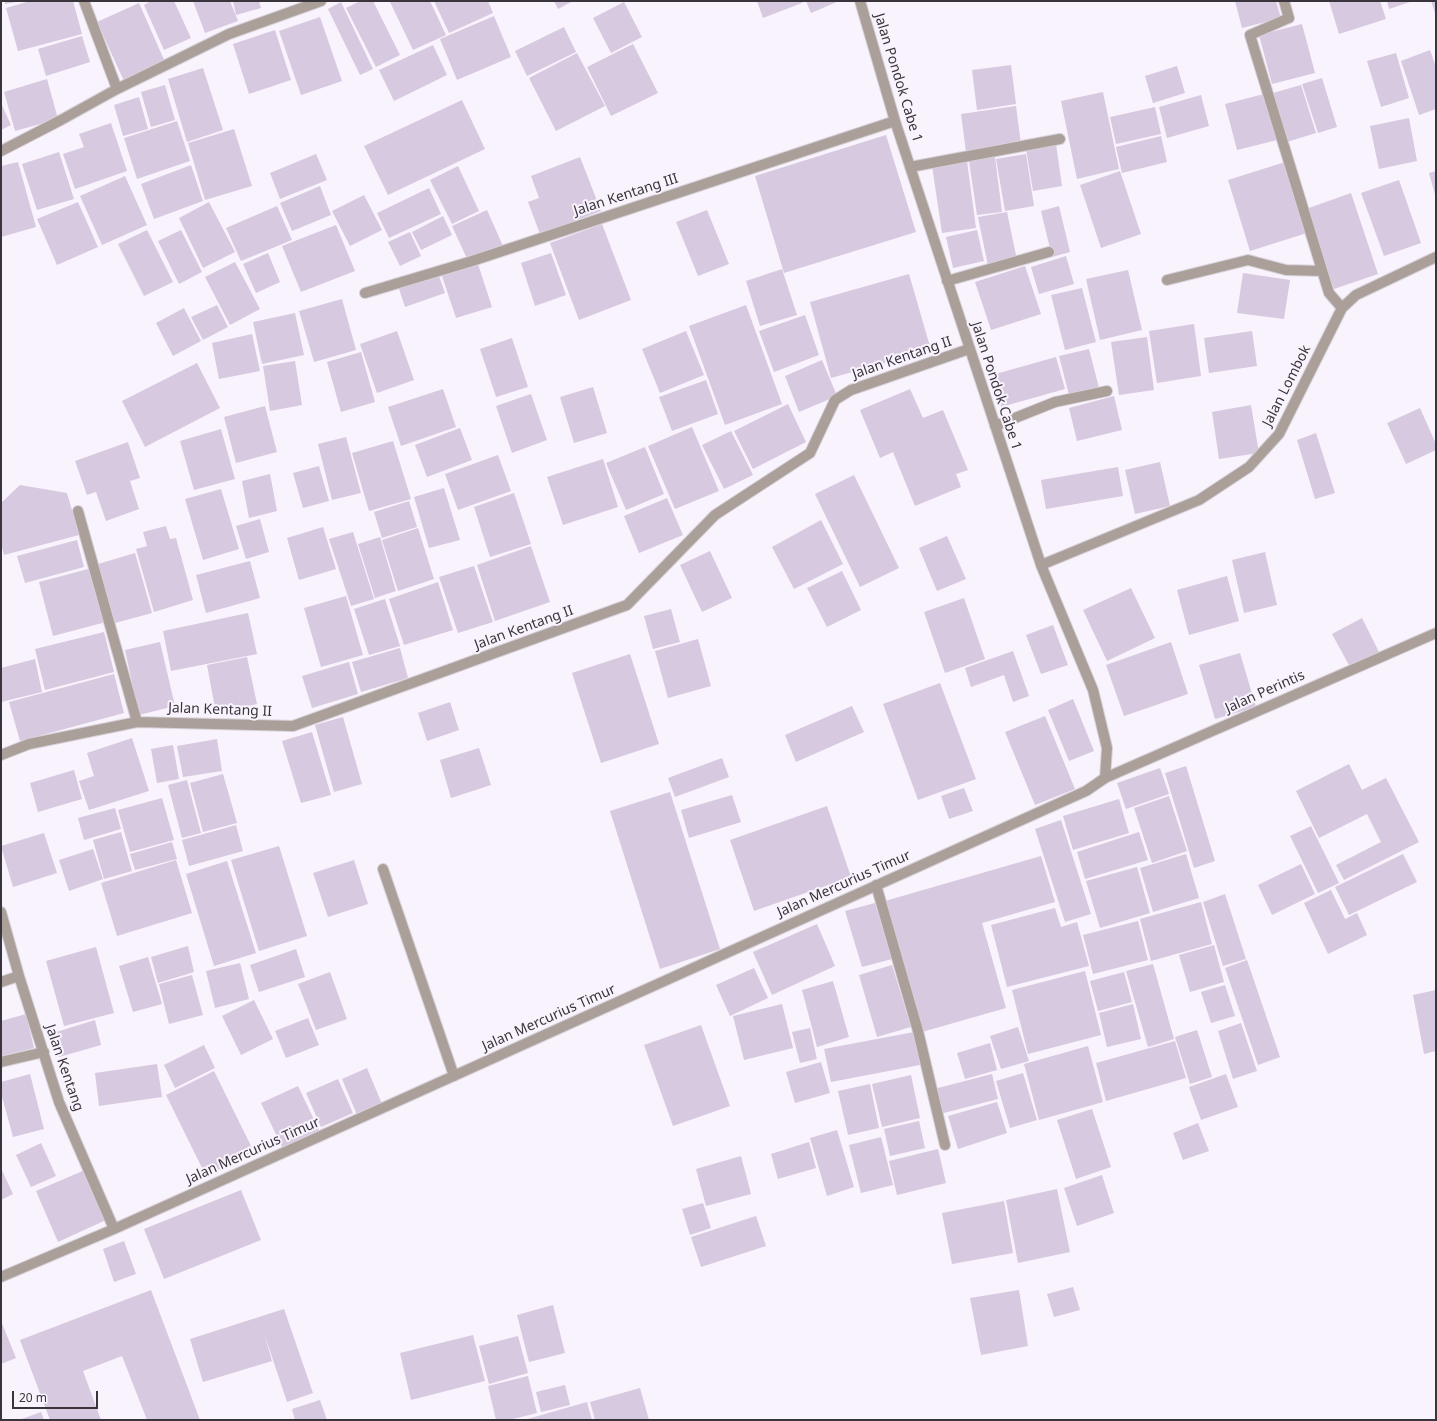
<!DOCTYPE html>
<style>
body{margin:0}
#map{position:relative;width:1437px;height:1421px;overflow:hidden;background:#f9f3fd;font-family:"Noto Sans",sans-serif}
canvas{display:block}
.frame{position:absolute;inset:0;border:2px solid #3a343d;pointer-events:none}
.scale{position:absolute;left:12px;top:1391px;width:86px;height:18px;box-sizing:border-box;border:2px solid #3a343d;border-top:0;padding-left:5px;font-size:12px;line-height:14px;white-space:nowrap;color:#3a343d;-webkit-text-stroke:3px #f9f3fd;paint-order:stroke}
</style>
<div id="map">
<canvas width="1437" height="1421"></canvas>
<div class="frame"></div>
<div class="scale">20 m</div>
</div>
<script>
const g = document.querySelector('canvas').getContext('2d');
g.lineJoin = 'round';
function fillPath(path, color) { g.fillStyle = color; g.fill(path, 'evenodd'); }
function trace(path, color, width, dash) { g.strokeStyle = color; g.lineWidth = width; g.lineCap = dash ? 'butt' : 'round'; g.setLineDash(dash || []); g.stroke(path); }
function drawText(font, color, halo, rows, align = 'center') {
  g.font = font + ' "Noto Sans",sans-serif'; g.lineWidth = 4; g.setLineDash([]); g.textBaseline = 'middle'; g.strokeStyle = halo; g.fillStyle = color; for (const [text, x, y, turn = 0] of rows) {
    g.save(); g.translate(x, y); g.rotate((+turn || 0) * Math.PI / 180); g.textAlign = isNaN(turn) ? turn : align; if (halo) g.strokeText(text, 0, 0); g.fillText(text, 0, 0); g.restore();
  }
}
fillPath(new Path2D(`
 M5 1H16V2L5 4Z
 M30 1H73L82 34 18 51 6 8Z
 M151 1H174L191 38 164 50 144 5Z
 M193 1H230L238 21 205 33Z
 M233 1H259L261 8 236 15Z
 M360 1H373L400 55 376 67 346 8Z
 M392 1H430L446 35 413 50 390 2Z
 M434 1H488L493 13 449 33Z
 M554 1H573L558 9Z
 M757 1H802V3L763 18Z
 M806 1H839L811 13Z
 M1235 1H1276L1281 18 1242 28Z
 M1329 1H1380L1386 19 1339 34Z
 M1387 1H1413L1389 9Z
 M1431 1H1436V16Z
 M341 2 373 69 360 75 328 9Z
 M624 2 642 37 611 53 593 18Z
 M139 3 165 62 124 81 97 22Z
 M494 16 511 57 457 80 440 39Z
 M320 17 342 81 301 95 279 31Z
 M1302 24 1315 73 1272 84 1259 35Z
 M564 27 576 52 527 76 515 51Z
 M275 30 291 80 249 94 233 44Z
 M82 36 90 62 46 76 38 49Z
 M633 44 658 93 611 116 587 67Z
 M433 45 447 75 394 101 379 70Z
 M1430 50 1436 67V109L1419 115 1401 61Z
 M577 53 605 106 556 131 529 78Z
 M1396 53 1409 98 1381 107 1367 61Z
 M1011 65 1016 104 977 110 972 70Z
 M1177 66 1185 93 1153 103 1145 76Z
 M203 68 223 130 187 142 168 79Z
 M1322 78 1337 127 1318 133 1302 84Z
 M47 79 58 119 15 131 4 92Z
 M165 85 175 120 151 127 141 92Z
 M1301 85 1316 133 1287 142 1273 93Z
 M1103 92 1119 169 1077 179 1061 101Z
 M1264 94 1277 140 1237 150 1225 104Z
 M1201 95 1209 126 1167 138 1159 107Z
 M139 97 148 129 123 136 114 105Z
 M462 100 485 149 388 195 364 146Z
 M1 103 11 125 1 130Z
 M1016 106 1021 144 966 152 961 114Z
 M1155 107 1161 134 1116 144 1110 117Z
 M1409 118 1417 161 1379 169 1370 126Z
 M177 121 190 161 137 179 124 138Z
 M111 123 127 171 75 189 63 154 84 147 79 134Z
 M234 129 252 186 205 200 188 143Z
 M886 135 916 232 784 273 755 176Z
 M1161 136 1167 162 1122 173 1116 147Z
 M1056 144 1062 186 1033 191 1026 149Z
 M59 152 74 199 37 210 22 164Z
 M316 154 327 180 280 199 270 173Z
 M1026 154 1034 206 1005 211 996 159Z
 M580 157 601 211 540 234 528 202 539 198 531 176Z
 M995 157 1002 212 977 215 969 161Z
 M967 161 976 228 942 233 932 166Z
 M18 162 36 227 1 237V166Z
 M1285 162 1307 233 1250 251 1228 180Z
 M191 165 203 201 154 219 141 184Z
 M458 166 479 211 452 224 430 180Z
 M1120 171 1141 234 1101 248 1080 185Z
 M1436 171V198L1429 173Z
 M125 176 147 225 102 245 80 196Z
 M1399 180 1421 243 1384 256 1361 193Z
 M320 186 331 215 292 231 280 203Z
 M429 188 441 214 389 238 377 213Z
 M1351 193 1378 274 1334 289 1306 209Z
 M364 195 382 230 350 246 332 211Z
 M78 202 98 247 57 265 37 219Z
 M209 202 235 252 203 268 179 218Z
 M277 206 292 240 241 261 226 228Z
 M1059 206 1070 252 1052 257 1041 211Z
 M487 210 503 246 468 261 452 226Z
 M707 210 729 264 698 276 676 222Z
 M1007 212 1017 260 988 266 978 217Z
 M443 216 452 235 421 250 412 232Z
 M602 224 631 300 579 320 550 243Z
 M336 225 355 271 301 292 282 246Z
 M147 230 173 282 144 296 118 244Z
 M181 230 202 272 179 284 158 241Z
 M977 230 984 261 953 268 946 237Z
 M410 232 421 256 400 266 388 242Z
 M268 253 280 282 256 293 243 264Z
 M551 253 566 295 535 306 521 263Z
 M1066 256 1074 284 1039 294 1031 267Z
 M235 262 260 309 230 325 205 277Z
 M478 264 492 307 456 318 442 276Z
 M1025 266 1041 314 991 330 975 282Z
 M782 269 797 315 760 326 746 281Z
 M1128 270 1142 330 1100 340 1086 279Z
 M438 273 445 293 405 307 398 286Z
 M1243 273 1290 280 1284 319 1237 313Z
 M909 274 931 350 831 378 810 302Z
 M1082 288 1096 342 1065 350 1051 295Z
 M342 299 356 350 314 362 299 311Z
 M217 305 228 327 203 340 191 317Z
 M746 305 782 404 725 425 689 326Z
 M184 308 201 341 173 356 156 323Z
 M295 313 304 355 262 364 253 322Z
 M805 315 819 355 774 372 759 331Z
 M1194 324 1201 376 1157 383 1149 331Z
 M397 331 414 380 377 393 360 344Z
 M686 331 704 375 660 393 642 349Z
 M1252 331 1257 366 1209 373 1204 338Z
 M252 334 260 371 219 379 212 343Z
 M1147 337 1154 390 1119 395 1111 342Z
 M512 338 528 387 496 397 480 349Z
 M1089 349 1099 388 1069 395 1059 356Z
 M361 352 375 402 341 412 327 362Z
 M1056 357 1065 389 1001 407 992 375Z
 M822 360 837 396 799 412 785 376Z
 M295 361 302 405 270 411 263 366Z
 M197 363 220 408 145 447 122 401Z
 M706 380 718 414 672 431 659 397Z
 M593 387 607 433 574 443 560 397Z
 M443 389 456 427 401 446 388 407Z
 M910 389 923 418 943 410 968 470 956 474 961 487 915 506 893 452 880 458 860 410Z
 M531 394 547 440 512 453 496 406Z
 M1114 396 1122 430 1077 441 1069 408Z
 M788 404 806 442 753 469 734 431Z
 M1251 405 1259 453 1219 459 1212 412Z
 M265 406 277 452 236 463 224 417Z
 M1420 408 1436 444V450L1406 464 1387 423Z
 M692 427 719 491 675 509 648 446Z
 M460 428 472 460 427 477 415 445Z
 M221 429 235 479 194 490 180 441Z
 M731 431 753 475 724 489 702 445Z
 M1316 433 1335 493 1315 499 1297 440Z
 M346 437 361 493 332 500 318 444Z
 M393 441 411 499 369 511 352 453Z
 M128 442 140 478 130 481 139 509 106 521 96 492 87 495 75 461Z
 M645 447 664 494 626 510 606 463Z
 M498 455 511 491 458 510 445 474Z
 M603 459 618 507 563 525 547 477Z
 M1160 462 1170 506 1135 514 1125 470Z
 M319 466 329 501 303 508 293 473Z
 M1118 467 1123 496 1046 509 1041 480Z
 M270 474 277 511 249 518 242 481Z
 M854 475 899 568 860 587 815 494Z
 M20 485 67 493 79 535 4 555 1 543V503Z
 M444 488 460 540 429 548 414 497Z
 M221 489 239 549 203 560 185 499Z
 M514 493 531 544 490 557 474 507Z
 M667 498 683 535 639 553 624 516Z
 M409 501 417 527 382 538 374 512Z
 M260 519 269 552 246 559 236 526Z
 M821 520 843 564 794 589 772 547Z
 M166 526 170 539 176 538 193 600 154 612 136 549 147 546 143 532Z
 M323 527 336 569 299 580 287 538Z
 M418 528 434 579 398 591 382 540Z
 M353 532 374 599 351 606 329 539Z
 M947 536 966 579 937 591 919 548Z
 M380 537 396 591 375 598 358 544Z
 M77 540 84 567 25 583 17 556Z
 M531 546 550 602 495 621 477 565Z
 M710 551 732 598 702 612 680 565Z
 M1265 552 1277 605 1244 613 1232 560Z
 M135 553 152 613 115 623 98 564Z
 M250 561 260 598 206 613 196 575Z
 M474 566 493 622 458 633 439 577Z
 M92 568 106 622 53 636 39 582Z
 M842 571 861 610 827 627 807 588Z
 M1227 576 1239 621 1189 635 1177 590Z
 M438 582 453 630 404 645 389 599Z
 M1131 588 1155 638 1107 661 1083 610Z
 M346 596 363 655 321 667 304 608Z
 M964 598 985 659 945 673 924 612Z
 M385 599 400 646 369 655 354 609Z
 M671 609 680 642 653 649 644 616Z
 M248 613 257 654 171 671 163 631Z
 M1362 618 1379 652 1350 667 1332 634Z
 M1053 625 1068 665 1041 674 1026 635Z
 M104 632 114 672 45 690 35 649Z
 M698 639 711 686 668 698 655 651Z
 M160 642 175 706 139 715 125 650Z
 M1171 642 1188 694 1124 716 1106 665Z
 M400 648 408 678 361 692 352 662Z
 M1013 651 1029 696 1013 702 1004 675 971 687 965 668Z
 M1240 653 1256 707 1215 719 1199 665Z
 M630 654 659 744 601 763 572 673Z
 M247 657 257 704 216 713 207 665Z
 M35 659 42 692 1 702V668Z
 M349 662 358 694 312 708 302 676Z
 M114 674 124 713 20 741 9 702Z
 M940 683 976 779 918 800 883 704Z
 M1073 699 1094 751 1069 761 1048 710Z
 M450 702 459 730 427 741 418 713Z
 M852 706 864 732 796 762 785 735Z
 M1045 716 1075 789 1035 805 1005 732Z
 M343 717 362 784 334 792 315 725Z
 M312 732 331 795 301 803 282 741Z
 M132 738 149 791 89 810 79 781 94 776 87 753Z
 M217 739 222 771 183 777 177 746Z
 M173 745 179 779 157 783 151 749Z
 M479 748 491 785 451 798 440 760Z
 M722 758 729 777 675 797 668 778Z
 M1349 764 1362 790 1386 778 1419 842 1344 880 1336 865 1381 842 1367 814 1319 838 1296 791Z
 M1186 766 1215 861 1194 868 1165 773Z
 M1160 768 1169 794 1126 809 1117 783Z
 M74 770 82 799 38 812 30 783Z
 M223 774 237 823 203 832 190 783Z
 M187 780 201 833 182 838 168 785Z
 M964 788 973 811 949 819 941 796Z
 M670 792 720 949 660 969 610 811Z
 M732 795 741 822 689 838 681 810Z
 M1169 796 1187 851 1152 863 1134 808Z
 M162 798 174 840 130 852 118 810Z
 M1119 799 1129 833 1073 850 1063 816Z
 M827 806 851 877 754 911 730 840Z
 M115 808 121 829 84 840 78 818Z
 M1061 820 1091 914 1065 922 1035 829Z
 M236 825 243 851 189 866 182 840Z
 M1311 826 1339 883 1318 893 1290 836Z
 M121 832 132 871 104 879 93 840Z
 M1139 832 1148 860 1085 879 1077 852Z
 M44 833 57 873 13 887 1 846Z
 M172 842 177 859 135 870 130 854Z
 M279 846 307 936 259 951 231 860Z
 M93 849 103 879 69 891 59 860Z
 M1186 854 1199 898 1153 912 1140 868Z
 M1403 854 1417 882 1349 915 1335 887Z
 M1041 856 1055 902 982 923 1006 1008 922 1032 885 901Z
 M176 860 192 913 117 936 101 883Z
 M354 860 368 904 328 917 313 873Z
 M227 861 256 953 214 966 186 874Z
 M1301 864 1315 894 1272 915 1258 885Z
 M1137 867 1150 913 1100 928 1086 881Z
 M1331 890 1345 919 1357 913 1367 935 1328 954 1304 903Z
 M1225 894 1246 959 1223 966 1203 902Z
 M1201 902 1212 944 1151 961 1140 919Z
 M875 903 892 959 862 967 845 911Z
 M1055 908 1061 927 1077 922 1089 966 1007 987 991 925Z
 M1138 921 1148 960 1093 974 1083 935Z
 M817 924 835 966 772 995 753 952Z
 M1214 945 1224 982 1190 992 1179 955Z
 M188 946 194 972 158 983 151 957Z
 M96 947 114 1013 64 1026 46 961Z
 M296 949 305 977 259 992 250 965Z
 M148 957 162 1004 133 1012 119 966Z
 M1247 960 1280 1057 1258 1065 1225 968Z
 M240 963 249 999 215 1008 206 971Z
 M1153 964 1174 1039 1148 1047 1126 971Z
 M892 965 911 1027 877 1037 859 975Z
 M754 968 768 998 730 1016 716 985Z
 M1085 971 1101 1035 1028 1054 1012 990Z
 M330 972 347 1019 316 1030 298 984Z
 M1124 972 1132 1002 1098 1011 1090 981Z
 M192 975 203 1015 169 1024 159 984Z
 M833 981 849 1037 817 1047 802 990Z
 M1225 985 1235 1016 1211 1023 1201 992Z
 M1436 990V1051L1424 1054 1413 995Z
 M254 1000 273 1039 241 1055 222 1016Z
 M782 1004 793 1048 744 1060 733 1016Z
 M1133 1004 1141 1039 1107 1047 1099 1013Z
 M26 1014 34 1048 1 1056V1021Z
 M308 1018 319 1045 286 1058 275 1031Z
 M95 1020 101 1045 59 1057 53 1033Z
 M1241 1023 1257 1071 1233 1079 1218 1031Z
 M701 1025 730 1106 673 1126 644 1045Z
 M1018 1027 1029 1061 1001 1069 990 1036Z
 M810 1028 817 1059 800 1063 792 1032Z
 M1197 1030 1212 1077 1190 1084 1175 1037Z
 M914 1032 920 1065 831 1082 824 1049Z
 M1175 1041 1186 1078 1106 1101 1096 1063Z
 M990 1043 997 1070 965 1079 957 1053Z
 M204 1045 215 1068 175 1088 164 1065Z
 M1088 1046 1103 1102 1039 1120 1024 1064Z
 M821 1062 830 1093 795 1103 786 1072Z
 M157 1064 162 1097 99 1106 95 1073Z
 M367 1068 382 1104 357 1115 342 1079Z
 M214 1071 254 1152 206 1176 166 1095Z
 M1023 1073 1037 1120 1010 1128 996 1081Z
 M30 1074 44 1129 13 1137 1 1093V1082Z
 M992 1074 998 1099 940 1114 934 1089Z
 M1226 1074 1238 1107 1201 1120 1189 1087Z
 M911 1075 920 1118 882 1127 872 1084Z
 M338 1079 353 1113 321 1127 306 1093Z
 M870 1084 879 1128 848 1135 838 1091Z
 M298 1086 319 1130 282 1147 261 1103Z
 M997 1102 1007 1133 958 1149 948 1116Z
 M1092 1109 1111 1167 1076 1179 1057 1120Z
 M919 1121 925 1148 890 1156 884 1129Z
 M1198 1123 1209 1151 1183 1160 1173 1133Z
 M837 1130 854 1187 827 1196 810 1138Z
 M881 1137 893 1185 861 1193 849 1145Z
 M809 1142 816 1168 778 1179 771 1154Z
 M41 1143 56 1176 31 1187 16 1155Z
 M938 1149 946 1183 897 1195 889 1161Z
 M741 1156 751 1194 706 1206 696 1169Z
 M1 1168 13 1194 1 1200Z
 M85 1170 106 1220 58 1242 36 1191Z
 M1102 1175 1114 1213 1077 1226 1064 1188Z
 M1057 1189 1070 1252 1018 1263 1006 1200Z
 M241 1190 261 1240 164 1279 144 1229Z
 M1004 1201 1013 1253 952 1264 942 1213Z
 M703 1203 711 1228 690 1235 682 1209Z
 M756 1216 766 1246 701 1267 691 1237Z
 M124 1241 136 1274 114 1282 103 1249Z
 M1073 1287 1080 1310 1054 1317 1047 1294Z
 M151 1290 200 1420H147L122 1356 83 1371 101 1420H50L20 1340Z
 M1019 1290 1028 1346 981 1355 970 1298Z
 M553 1305 565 1353 529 1362 517 1315Z
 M284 1309 313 1393 287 1402 264 1333 272 1361 203 1382 190 1339Z
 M1 1321 16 1358 1 1364Z
 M473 1335 485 1381 411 1400 400 1353Z
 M518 1336 528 1373 489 1384 479 1346Z
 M528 1376 537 1413 509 1420H496L488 1386Z
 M565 1385 570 1405 541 1412 536 1392Z
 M640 1388 649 1420H595L590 1402Z
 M320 1400 327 1420H295L292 1409Z
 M587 1402 592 1420H524Z
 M41 1412 44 1420H19Z`), '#d7c9df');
const minor = new Path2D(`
 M84 1 117 89
 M860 1 895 121 1041 565 1093 690 1107 748 1105 778
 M1284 1 1289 18 1250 35 1329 293 1342 308
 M1 151 61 120 117 89 229 34 321 1
 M910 167 1060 139
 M1167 280 1248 260 1286 270 1322 271
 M947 281 1049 252
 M365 293 469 262 895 121
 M995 426 1055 402 1107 391
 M78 511 137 722
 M1041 565 1199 500 1249 467 1279 434 1342 308 1356 295 1436 257
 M1 755 29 744 137 722 293 726 627 605 715 515 810 453 835 400 851 390 969 349
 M383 869 454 1076
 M876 885 918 1031 945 1145
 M1 912 19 976 59 1102 114 1229
 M1 982 19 976
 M1 1062 44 1052
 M1 1277 114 1229 1086 791 1105 778 1436 633`);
trace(minor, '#d7d1da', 12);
trace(minor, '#aaa099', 10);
drawText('14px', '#3a343d', '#f9f3fd', [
 ["Jalan Pondok Cabe 1",898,78,73],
 ["Jalan Kentang III",626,195,-18],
 ["Jalan Kentang II",902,358,-19],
 ["Jalan Pondok Cabe 1",996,386,72],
 ["Jalan Lombok",1287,386,-63],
 ["Jalan Kentang II",524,628,-20],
 ["Jalan Perintis",1265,692,-24],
 ["Jalan Kentang II",220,710,2],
 ["Jalan Mercurius Timur",844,884,-24],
 ["Jalan Mercurius Timur",549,1018,-24],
 ["Jalan Kentang",64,1068,71],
 ["Jalan Mercurius Timur",253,1151,-24]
]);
</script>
